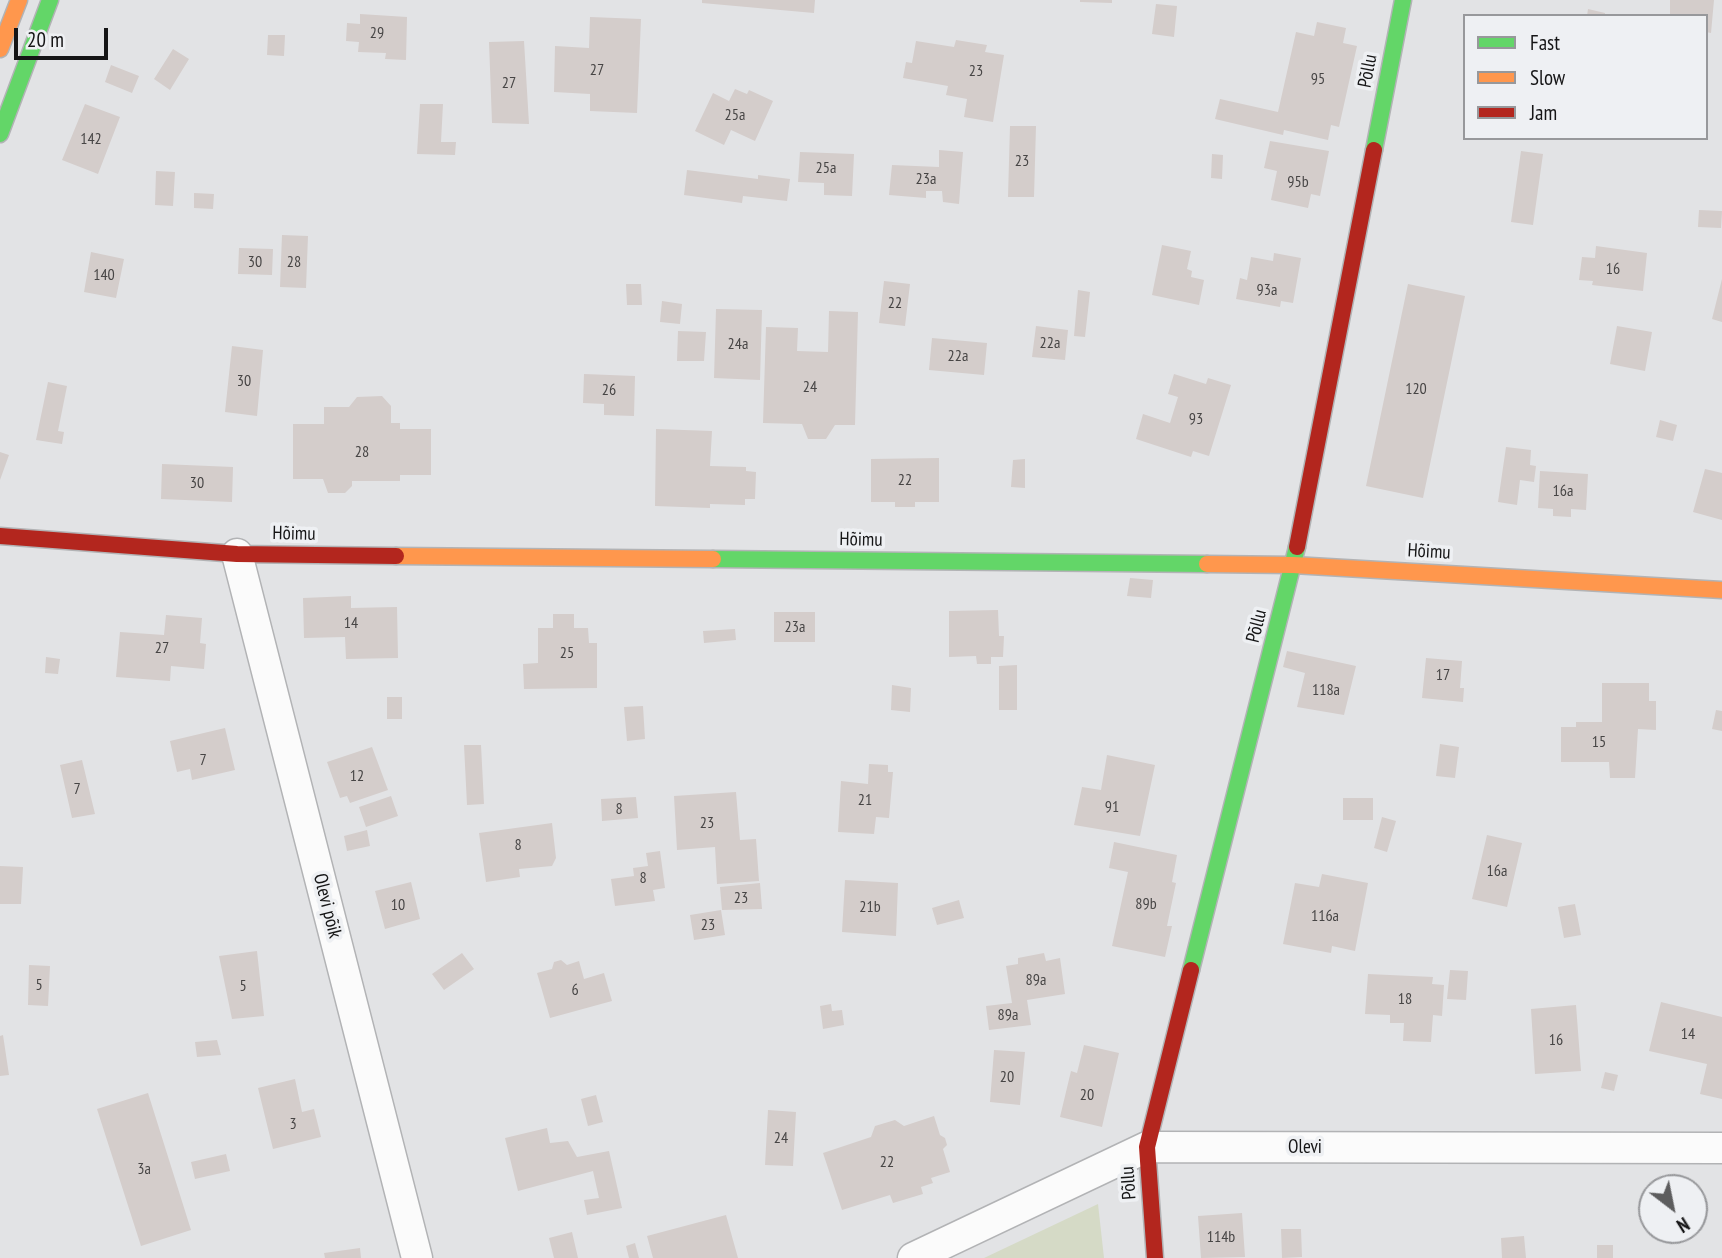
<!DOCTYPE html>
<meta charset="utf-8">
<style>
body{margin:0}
#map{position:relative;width:1722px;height:1258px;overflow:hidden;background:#e2e3e5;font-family:"PT Sans Narrow",sans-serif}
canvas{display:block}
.legend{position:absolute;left:1463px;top:14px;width:245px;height:126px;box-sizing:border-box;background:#eef0f3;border:2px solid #97989b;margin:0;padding:9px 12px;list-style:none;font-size:21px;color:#151516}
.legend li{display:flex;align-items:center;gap:14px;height:35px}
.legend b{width:35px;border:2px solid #97989b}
.north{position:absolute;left:1638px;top:1174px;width:70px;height:70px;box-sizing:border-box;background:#eef0f3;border:2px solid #97989b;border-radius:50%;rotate:148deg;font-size:19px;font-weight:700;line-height:28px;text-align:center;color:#151516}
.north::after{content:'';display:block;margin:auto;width:24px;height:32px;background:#5d5d5e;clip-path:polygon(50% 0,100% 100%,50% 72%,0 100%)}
.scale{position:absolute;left:14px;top:28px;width:94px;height:32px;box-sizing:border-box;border:4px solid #151516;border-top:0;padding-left:9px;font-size:21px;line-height:24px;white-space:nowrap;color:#151516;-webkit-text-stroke:5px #eef0f3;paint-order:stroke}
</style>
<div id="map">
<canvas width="1722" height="1258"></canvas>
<ul class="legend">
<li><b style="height:9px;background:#63d668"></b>Fast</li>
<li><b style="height:9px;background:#ff974d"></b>Slow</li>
<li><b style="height:9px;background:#b3261e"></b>Jam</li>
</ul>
<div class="north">N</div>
<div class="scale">20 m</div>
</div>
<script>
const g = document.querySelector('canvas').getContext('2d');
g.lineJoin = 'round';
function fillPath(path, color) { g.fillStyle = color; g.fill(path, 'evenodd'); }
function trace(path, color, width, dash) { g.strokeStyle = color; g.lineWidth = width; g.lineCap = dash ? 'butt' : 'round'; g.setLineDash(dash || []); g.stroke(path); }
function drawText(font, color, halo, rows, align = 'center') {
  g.font = font + ' "PT Sans Narrow",sans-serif'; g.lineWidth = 7; g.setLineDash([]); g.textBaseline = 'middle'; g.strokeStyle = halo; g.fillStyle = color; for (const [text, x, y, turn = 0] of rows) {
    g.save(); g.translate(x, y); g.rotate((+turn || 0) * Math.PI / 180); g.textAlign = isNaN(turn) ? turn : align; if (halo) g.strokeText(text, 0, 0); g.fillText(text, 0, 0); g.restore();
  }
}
fillPath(new Path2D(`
 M1098 1204 1104 1258H984Z`), '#d5dac6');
fillPath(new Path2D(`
 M702 0H815L814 13 702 3Z
 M1080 0H1112V3L1080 2Z
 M1670 0H1714L1711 33 1706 32V16H1670Z
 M1156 4 1177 6 1174 37 1152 34Z
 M1588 9 1605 13V16H1587Z
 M360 14 407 17 406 60 385 59 386 53 358 52 359 42 346 41 347 23 360 24Z
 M590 17 641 19 637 113 590 111V94L554 92 555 46 589 48Z
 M1317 22 1346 28 1343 43 1357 46 1339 127 1331 125 1328 140 1284 130 1283 135 1215 119 1220 99 1278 112 1296 32 1314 36Z
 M268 35H285L284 56 267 55Z
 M956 40 987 45 985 52 1004 55 993 122 964 117 967 99 946 95 948 86 903 78 906 62 912 63 916 41 954 47Z
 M524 41 529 124 492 123 489 42Z
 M173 49 189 59 170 90 154 79Z
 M111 65 139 76 132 93 105 82Z
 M735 89 747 94 749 90 773 101 755 141 731 130 724 145 695 131 713 93 729 101Z
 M85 104 120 117 98 174 62 160Z
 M420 104H443L441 142H456L455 155 417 154Z
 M1010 126H1036L1034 197H1008Z
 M1270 141 1329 151 1320 196 1311 194 1308 208 1271 200 1277 171 1264 168Z
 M939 150 963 152 959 204 943 202 942 191H926V198L889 195 892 165 939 167Z
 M1521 151 1543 154 1533 225 1511 222Z
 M800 152 854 154 852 196 824 195V183L798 182Z
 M1212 154 1223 155 1222 179 1211 178Z
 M687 170 758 179V175L790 179 787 201 743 196 742 203 684 195Z
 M156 171 175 172 173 206 155 205Z
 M194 193 214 194 213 209 194 208Z
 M1699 210 1722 211 1721 228 1698 227Z
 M282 235 308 236 306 288 280 287Z
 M1162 245 1191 251 1187 269 1192 271 1191 277 1204 280 1199 305 1152 295Z
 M1596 246 1647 253 1643 291 1592 285 1593 281 1579 280 1582 257 1595 258Z
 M239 248 273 249 272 275 238 274Z
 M91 252 124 259 116 298 84 292Z
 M1274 253 1301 258 1293 303 1281 301 1280 307 1236 299 1240 278 1247 280 1251 257 1273 261Z
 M1722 279V322L1712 319Z
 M884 281 910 284 905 326 879 323Z
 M626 284H641L642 305H627Z
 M1408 284 1465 296 1423 498 1366 486Z
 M1078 290 1090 292 1085 337 1074 336Z
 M662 301 682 304 680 324 660 322Z
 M716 309 762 310 760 380 714 378Z
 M829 311 858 312 855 425H835L826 439H808L802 424 763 423 766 327 798 328 797 351 828 352Z
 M1036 326 1068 330 1065 360 1032 357Z
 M1617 326 1652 332 1645 371 1610 364Z
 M678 331 706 332 704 361H677Z
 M932 338 987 343 984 375 929 370Z
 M232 346 263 350 257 416 225 412Z
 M584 374 635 376 634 416 604 415V404L583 403Z
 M1174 374 1206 384 1208 378 1231 385 1209 456 1193 451 1191 457 1136 439 1143 414 1170 423 1178 397 1168 394Z
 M48 382 67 386 58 431 64 432 62 444 36 440Z
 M382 396 391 406V423H400V429H431V475H400V481H352V486L345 493H328L323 479H293V424H324V407H349L357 397Z
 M1660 420 1677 425 1673 441 1656 437Z
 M656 429 712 431 710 466 746 467V471L756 472 755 499H745V505L710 504V508L655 506Z
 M1506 447 1531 450 1530 465 1536 466 1534 482 1520 480 1517 505 1498 502Z
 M0 452 9 455 0 480Z
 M939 458V502H915V507H895V502H871V459Z
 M1025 459V488L1011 487 1013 460Z
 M162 464 233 467 232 502 161 499Z
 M1705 469 1722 473V520L1693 512Z
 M1540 471 1588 474 1586 510 1571 509V517L1553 516V509L1538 508Z
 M1130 578 1153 580 1151 598 1127 596Z
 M351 596V608L397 607 398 658 346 659 345 637 304 638 303 598Z
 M998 610 999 636H1004L1003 657H991V664H977L976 656 949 657V611Z
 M774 612H815V642H774Z
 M553 614H574V628H588L589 643H597V688L524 689 523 664 538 663V628H553Z
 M166 615 202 618 200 643 206 644 204 669 171 666 170 681 116 677 120 632 164 635Z
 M735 629 736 640 704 643 703 631Z
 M1287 651 1356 666 1344 715 1297 707 1305 673 1283 667Z
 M46 657 60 659 58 674 45 673Z
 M1426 658 1462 661 1460 688H1464L1463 702 1422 698Z
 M1017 665V710H999V666Z
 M1602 683H1649V701H1656V730L1638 729 1635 778H1610L1609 762H1561V727H1576V722H1602Z
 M892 685 911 688 910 712 891 710Z
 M387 697H402V719H387Z
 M643 706 645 739 627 741 624 707Z
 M1716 710 1722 711V731L1712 729Z
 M225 728 235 770 192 780 190 769 177 772 170 741Z
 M1440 744 1459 747 1455 778 1436 776Z
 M464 745H481L484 804 467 805Z
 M372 747 388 790 350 803 347 796 340 798 327 762Z
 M1107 755 1155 765 1140 836 1074 825 1082 787 1101 790Z
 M82 760 95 814 72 818 60 765Z
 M869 764 888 765V772H893L889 818 876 817 874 834 838 832 841 781 868 784Z
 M736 792 740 840 756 839 759 881 717 884 715 847 677 850 674 796Z
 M391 796 398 816 366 827 359 807Z
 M636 797 638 818 602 821 601 799Z
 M1343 798H1373V820H1343Z
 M1382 817 1396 821 1387 852 1374 848Z
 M552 823 556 858 552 866 519 869 520 877 486 882 479 833Z
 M367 830 370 846 347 851 344 836Z
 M1487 835 1522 843 1507 907 1472 899Z
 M1114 842 1177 855 1172 882 1176 883 1167 926H1172L1165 957 1112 946 1128 872 1109 868Z
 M660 851 665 888 653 890 655 901 615 906 611 879 634 876 633 868 648 866 646 853Z
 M0 866 23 867 21 904H0Z
 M1322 874 1368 883 1355 951 1332 946 1331 953 1283 944 1295 883 1319 887Z
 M845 880 898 883 896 936 842 932Z
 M411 882 420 919 385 929 375 891Z
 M760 883 762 909 722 910 720 887Z
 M959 900 964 918 937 925 932 908Z
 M1575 904 1581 935 1564 938 1558 907Z
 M721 910 725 935 694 940 690 915Z
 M257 951 264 1016 232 1019 219 956Z
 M462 953 474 969 444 990 432 974Z
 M1044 953 1046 961 1060 958 1065 994 1027 1000 1031 1025 989 1030 986 1006 1012 1003 1006 966 1018 964V958Z
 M561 960 567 965 579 961 584 979 604 973 612 1001 550 1018 537 973 552 969 554 962Z
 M29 965 50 966 48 1006 28 1005Z
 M1450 970 1468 971 1466 1000 1447 999Z
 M1368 974 1433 977 1432 984 1444 985 1442 1016 1433 1015 1431 1042 1403 1041 1404 1023H1390V1015L1365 1014Z
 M1661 1002 1722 1017V1099L1700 1094 1707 1064 1649 1051Z
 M831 1004 832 1011 842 1010 844 1025 823 1029 820 1006Z
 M1576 1005 1581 1071 1535 1074 1531 1009Z
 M3 1035 9 1075 0 1076V1036Z
 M217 1040 221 1055 197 1057 195 1042Z
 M1084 1045 1119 1053 1102 1127 1060 1117 1071 1071 1077 1073Z
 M994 1050 1025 1052 1020 1105 990 1102Z
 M1605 1072 1618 1075 1614 1091 1601 1088Z
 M295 1079 302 1112 314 1109 321 1137 273 1149 258 1088Z
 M148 1093 191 1230 141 1246 97 1109Z
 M596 1095 603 1122 588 1126 581 1099Z
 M768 1110 796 1112 793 1166 765 1165Z
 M934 1116 940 1135 945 1138 947 1145 943 1149 950 1172 931 1178 933 1183 921 1187 923 1194 893 1203 890 1195 842 1210 823 1153 871 1137 875 1126 895 1120 904 1126Z
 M547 1128 550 1143 568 1141 577 1157 609 1151 622 1208 587 1215 584 1200 599 1198 593 1171 518 1191 505 1138Z
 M226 1154 230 1171 195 1179 191 1162Z
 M1242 1213 1245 1257 1201 1258 1198 1216Z
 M726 1215 738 1258H653L647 1236Z
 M1281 1229H1301L1302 1257 1282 1258Z
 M572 1232 578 1258H554L549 1238Z
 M1524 1236 1526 1258H1502L1501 1238Z
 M635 1243 639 1258H629L626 1246Z
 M1597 1245H1613V1258H1597Z
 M360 1248 361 1258H325L324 1253Z`), '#d4cdcb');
const street = new Path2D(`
 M237 554 417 1258
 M913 1258 1147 1147 1722 1148`);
const fast = new Path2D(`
 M0 134 50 0
 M1374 150 1403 0
 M713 559 1207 564
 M1191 970 1297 547`);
const slow = new Path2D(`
 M0 49 19 0
 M396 556 713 559
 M1207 564 1293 565 1722 590`);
const jam = new Path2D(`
 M0 536 237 554 396 556
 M1297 547 1374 150
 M1155 1258 1147 1147 1191 970`);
trace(street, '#b2b3b5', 33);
trace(fast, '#b2b3b5', 19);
trace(slow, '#b2b3b5', 19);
trace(jam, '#b2b3b5', 19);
trace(street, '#fbfbfb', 30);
trace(fast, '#63d668', 16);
trace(slow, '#ff974d', 16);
trace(jam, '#b3261e', 16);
drawText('16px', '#474545', null, [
 ["29",377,33],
 ["27",597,70],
 ["23",976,71],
 ["95",1318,79],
 ["27",509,83],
 ["25a",735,115],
 ["142",91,139],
 ["23",1022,161],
 ["25a",826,168],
 ["23a",926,179],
 ["95b",1298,182],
 ["30",255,262],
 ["28",294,262],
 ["16",1613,269],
 ["140",104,275],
 ["93a",1267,290],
 ["22",895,303],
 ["22a",1050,343],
 ["24a",738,344],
 ["22a",958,356],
 ["30",244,381],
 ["24",810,387],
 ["120",1416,389],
 ["26",609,390],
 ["93",1196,419],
 ["28",362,452],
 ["22",905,480],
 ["30",197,483],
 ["16a",1563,491],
 ["14",351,623],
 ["23a",795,627],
 ["27",162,648],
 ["25",567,653],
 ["17",1443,675],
 ["118a",1326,690],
 ["15",1599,742],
 ["7",203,760],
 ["12",357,776],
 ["7",77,789],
 ["21",865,800],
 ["91",1112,807],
 ["8",619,809],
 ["23",707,823],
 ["8",518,845],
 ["16a",1497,871],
 ["8",643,878],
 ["23",741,898],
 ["89b",1146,904],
 ["10",398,905],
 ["21b",870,907],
 ["116a",1325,916],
 ["23",708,925],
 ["89a",1036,980],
 ["5",39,985],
 ["5",243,986],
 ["6",575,990],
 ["18",1405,999],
 ["89a",1008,1015],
 ["14",1688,1034],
 ["16",1556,1040],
 ["20",1007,1077],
 ["20",1087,1095],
 ["3",293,1124],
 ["24",781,1138],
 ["22",887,1162],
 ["3a",144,1169],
 ["114b",1221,1237]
]);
drawText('19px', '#151516', '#eef0f3', [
 ["Põllu",1368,71,-79],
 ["Hõimu",294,534,1],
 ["Hõimu",861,540,1],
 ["Hõimu",1429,552,3],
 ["Põllu",1257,626,-76],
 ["Olevi põik",327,906,76],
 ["Olevi",1305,1148],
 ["Põllu",1129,1183,-94]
]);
</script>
